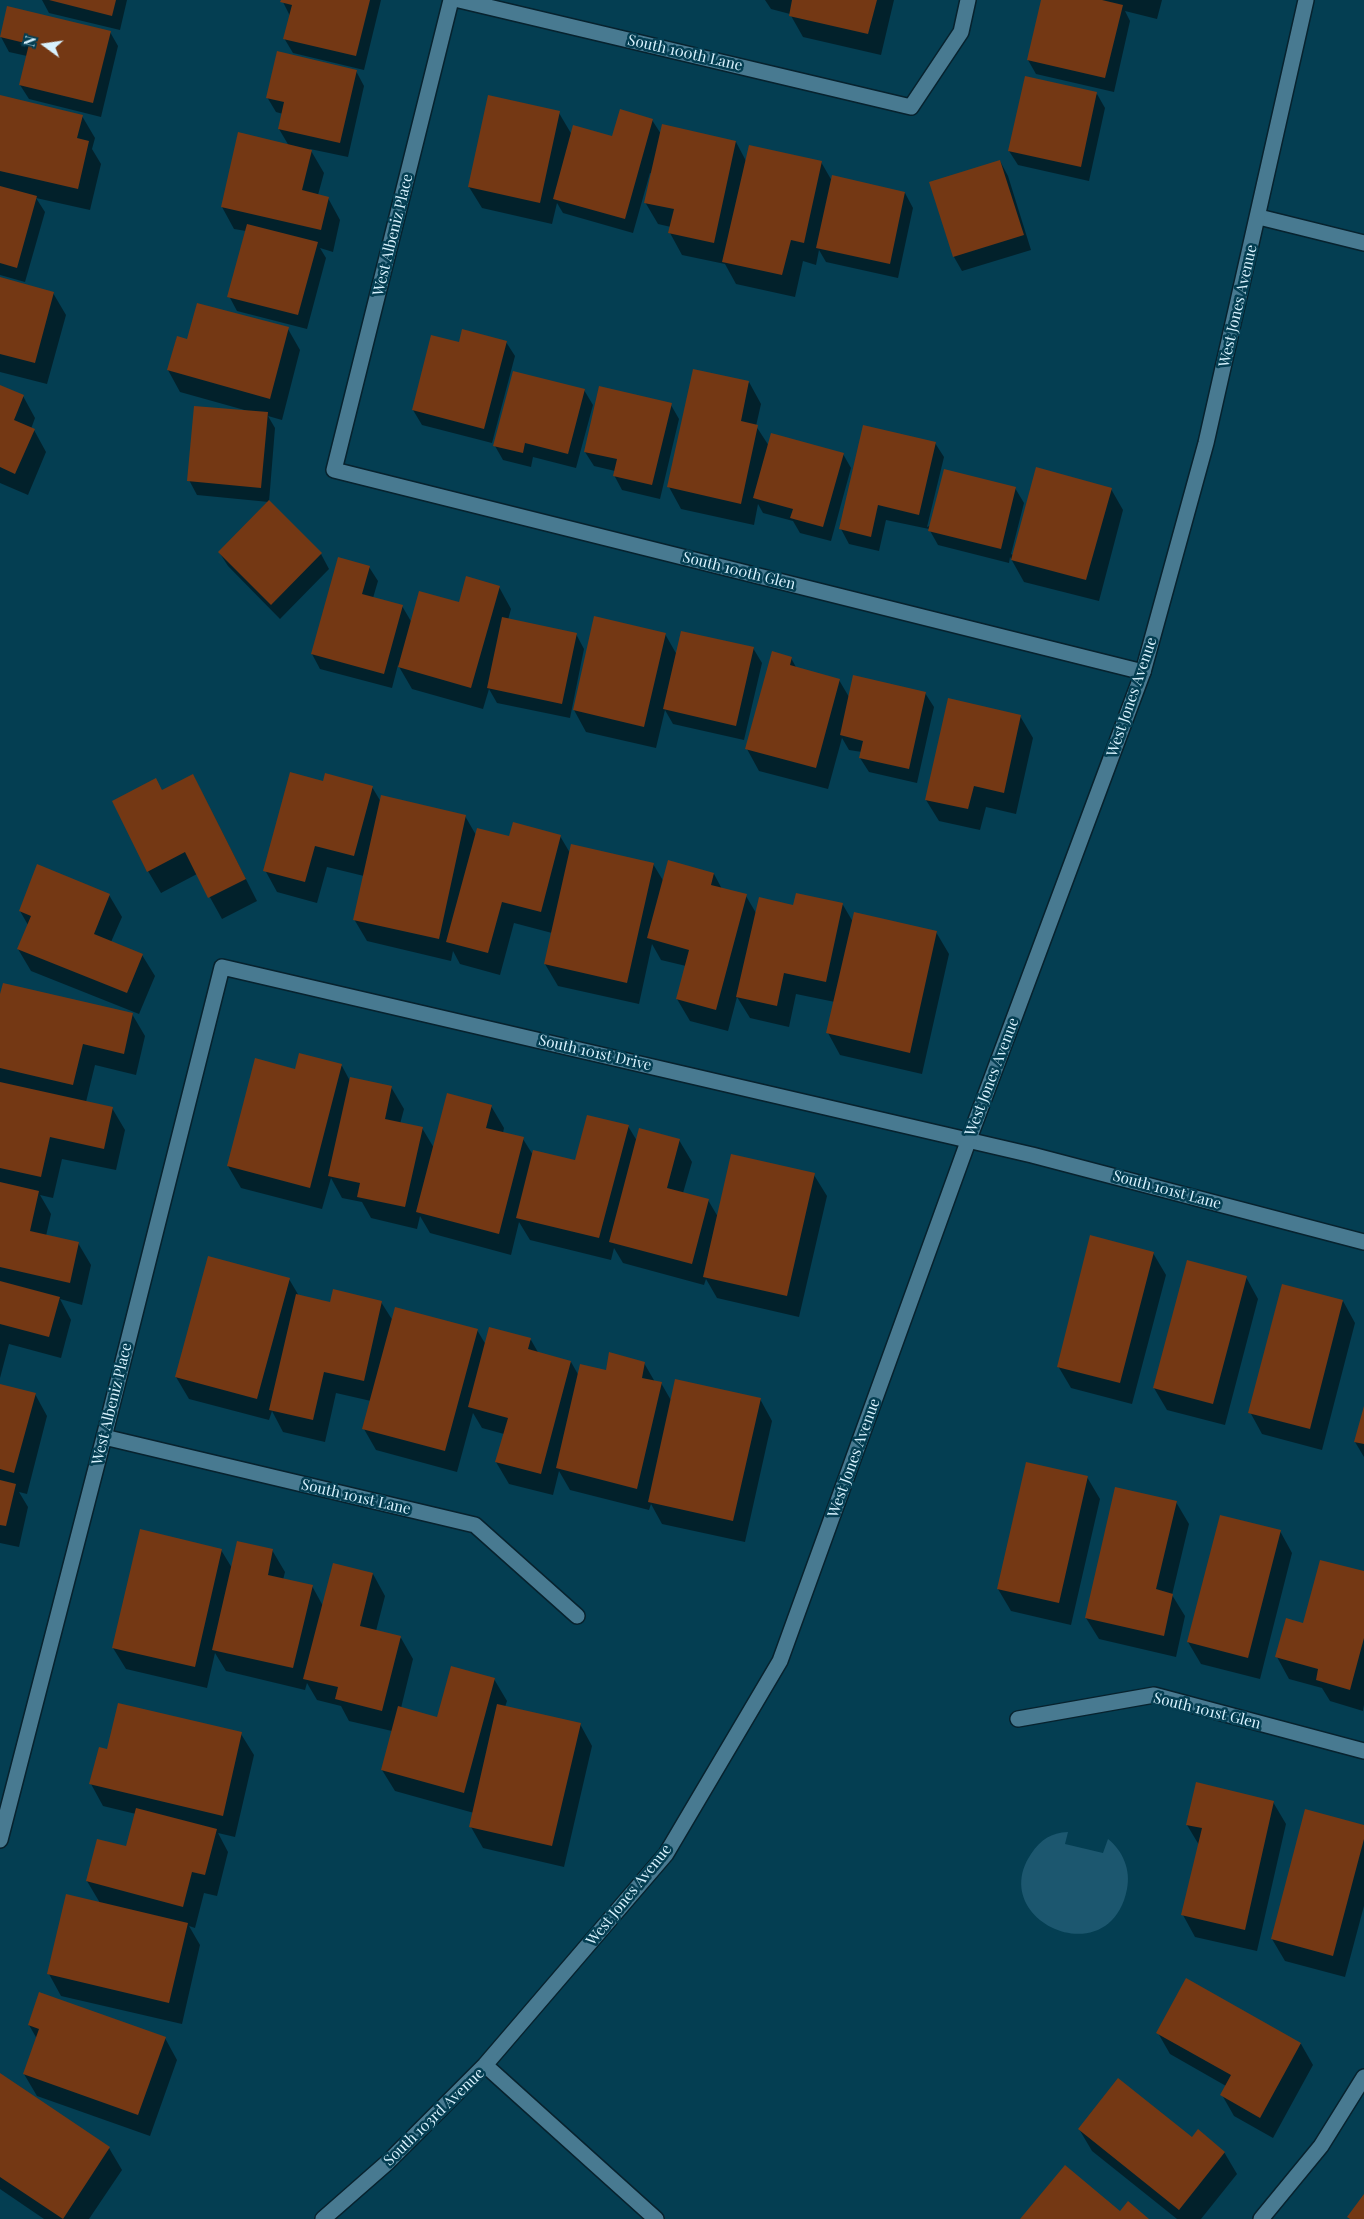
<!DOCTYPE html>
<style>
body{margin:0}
#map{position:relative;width:1364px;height:2219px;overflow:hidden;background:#043e52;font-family:"Playfair Display",serif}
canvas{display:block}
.north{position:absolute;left:20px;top:20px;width:50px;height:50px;-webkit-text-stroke:4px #043e52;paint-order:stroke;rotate:284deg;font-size:14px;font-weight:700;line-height:20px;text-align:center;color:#d8f2fe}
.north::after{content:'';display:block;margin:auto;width:18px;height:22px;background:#d8f2fe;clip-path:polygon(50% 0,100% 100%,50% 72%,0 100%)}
</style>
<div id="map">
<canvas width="1364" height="2219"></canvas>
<div class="north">N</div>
</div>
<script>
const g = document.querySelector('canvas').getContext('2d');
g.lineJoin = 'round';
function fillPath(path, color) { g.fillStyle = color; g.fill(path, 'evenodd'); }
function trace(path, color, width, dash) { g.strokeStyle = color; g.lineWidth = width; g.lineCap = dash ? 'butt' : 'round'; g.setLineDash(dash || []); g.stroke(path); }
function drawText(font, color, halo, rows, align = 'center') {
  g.font = font + ' "Playfair Display",serif'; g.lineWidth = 5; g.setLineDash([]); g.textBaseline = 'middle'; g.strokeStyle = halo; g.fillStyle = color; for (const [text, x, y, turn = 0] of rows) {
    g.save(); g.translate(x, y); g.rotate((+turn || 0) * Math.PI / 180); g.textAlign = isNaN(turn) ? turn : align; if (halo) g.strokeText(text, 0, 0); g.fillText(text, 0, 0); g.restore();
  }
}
fillPath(new Path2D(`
 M1068 1832 1065 1844 1103 1853 1108 1839C1123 1851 1131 1870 1127 1889 1110 1976 986 1921 1031 1854 1041 1839 1051 1833 1068 1832Z`), '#1c576f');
fillPath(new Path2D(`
 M42 0H127L120 30 49 13Z
 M282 0H381L364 70 293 53 284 38 290 16Z
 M765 0H894L881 55 803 37 790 14 771 9Z
 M1042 0H1162L1157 19 1125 11 1130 21 1114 92 1036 74 1028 60Z
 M110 32 118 46 101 117 29 99 20 85 27 56 9 52 1 37Z
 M356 71 364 86 348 157 310 149 324 173 318 195 328 198 340 220 333 252 320 248 326 258 307 329 237 311 229 296 246 231 234 229 222 207 289 146 279 129 283 114 276 112 267 97Z
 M1097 94 1105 108 1089 181 1018 165 1009 151Z
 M0 96 82 116 95 138 92 149 101 164 90 210 36 198 45 212 25 282 0 275Z
 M559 113 572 135 613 137 652 120 661 134 736 142 746 161 821 162 832 181 905 193 913 208 898 278 826 262 819 250 816 265 803 261 795 297 736 284 725 264 682 255 670 233 671 227 658 224 645 202 652 174 650 173 633 233 563 213 557 203 552 224 482 208 469 187Z
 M1000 161 1008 176 1031 250 962 271 954 257 931 183Z
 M0 278 53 293 66 315 47 384 0 372Z
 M288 329 300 350 282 420 268 416 275 428 269 502 321 554 329 569 280 619 228 566 219 552 269 502 197 495 189 480 248 411 180 392 168 370 177 337 188 340Z
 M506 342 515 356 492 443 422 425 413 410 460 343Z
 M749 382 761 404 756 426 769 446 843 454 851 468 831 541 800 533 793 521 763 513 758 504 754 525 681 509 669 487Z
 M0 387 23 396 35 418 31 429 34 430 46 452 28 495 0 483Z
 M584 390 593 405 576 468 533 457 531 467 503 460 495 446Z
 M671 405 679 419 660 499 622 490 614 475 615 471 594 466 585 452Z
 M935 443 944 457 927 527 1015 488 1024 503 1011 554 1013 555 1111 489 1123 510 1099 601 1024 582 1010 557 1009 563 938 545 929 529 886 520 879 551 849 544 841 529Z
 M369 567 378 581 373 598 402 606 412 623 499 587 511 609 508 620 576 634 584 649 570 718 497 703 489 689 483 709 412 689 398 665 392 688 320 669 312 654Z
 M665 634 677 655 753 648 762 663 744 740 673 724 665 710 656 748 586 732 574 710Z
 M791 658 797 669 839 680 849 697 925 693 934 707 917 783 869 772 860 758 862 752 849 750 842 738 828 789 759 771 747 749Z
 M1020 716 1033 738 1016 814 986 807 980 830 939 821 926 800Z
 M193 775 257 901 222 919 197 874 161 893 148 871 162 791Z
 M324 783 372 787 381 802 465 816 476 835 510 838 560 836 570 853 653 864 664 882 714 874 722 889 746 896 756 913 794 906 843 905 853 922 936 932 949 954 922 1074 840 1055 828 1033 835 1002 796 994 789 1027 750 1018 737 997 728 1031 690 1021 677 999 686 966 661 960 652 944 639 1004 558 986 545 964 552 933 514 923 500 975 460 964 453 951 451 961 367 941 354 919 364 876 327 867 317 903 277 892 265 870Z
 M109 895 122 917 111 942 142 955 155 976 139 1014 31 971 18 949 28 925 20 911Z
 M0 1000 132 1014 145 1036 136 1075 95 1065 86 1102 112 1108 125 1130 116 1170 62 1159 53 1198 40 1195 51 1214 46 1236 78 1243 91 1265 82 1305 60 1299 71 1320 61 1358 9 1344 0 1378Z
 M342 1066 350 1081 391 1087 404 1109 400 1124 422 1128 434 1148 491 1106 504 1128 503 1133 523 1139 533 1155 576 1162 628 1126 637 1141 679 1140 692 1162 683 1193 708 1200 718 1217 814 1175 827 1196 799 1317 717 1298 706 1279 704 1285 623 1263 614 1248 611 1260 530 1240 519 1222 511 1255 430 1233 420 1216 417 1229 371 1218 362 1202 342 1198 331 1178 322 1209 241 1188 228 1166 296 1070Z
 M1153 1253 1166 1275 1132 1404 1071 1388 1058 1366Z
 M1246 1277 1258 1299 1225 1425 1167 1410 1154 1388Z
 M289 1279 299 1296 331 1304 381 1302 393 1321 477 1330 486 1345 531 1340 539 1354 571 1362 579 1376 644 1363 655 1382 661 1383 672 1402 760 1399 772 1421 745 1542 662 1524 651 1504 649 1510 570 1490 559 1471 553 1495 509 1484 496 1462 504 1434 482 1428 473 1413 457 1472 376 1450 364 1429 371 1401 336 1393 325 1442 283 1432 272 1411 269 1420 189 1399 176 1377Z
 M1343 1301 1355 1323 1322 1450 1262 1434 1250 1412Z
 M0 1385 35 1394 47 1416 27 1494 19 1492 28 1507 19 1547 0 1543Z
 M1364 1409V1457L1355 1442Z
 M1087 1477 1100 1499 1071 1625 1011 1611 998 1589Z
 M1176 1502 1189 1524 1172 1595 1185 1616 1176 1657 1099 1639 1086 1618Z
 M1280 1531 1292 1553 1260 1679 1201 1664 1188 1642Z
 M221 1550 232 1568 272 1550 285 1572 283 1580 312 1586 323 1606 373 1574 385 1596 376 1631 401 1638 413 1659 401 1708 438 1718 494 1679 507 1701 505 1707 580 1724 592 1746 564 1867 483 1848 471 1827 474 1813 395 1791 382 1770 392 1731 349 1721 341 1706 317 1700 307 1683 305 1690 226 1671 215 1653 207 1688 126 1669 113 1648Z
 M1364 1573V1705L1363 1711 1330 1701 1322 1688 1289 1679 1277 1657 1304 1624Z
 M241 1734 254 1755 235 1837 218 1833 228 1852 217 1896 204 1893 195 1928 189 1926 200 1945 182 2024 61 1996 49 1974 100 1903 87 1881 127 1848 136 1814 103 1806 91 1784 108 1750Z
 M1273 1802 1286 1824 1257 1951 1195 1937 1183 1915 1199 1845 1187 1825Z
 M1364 1826V1906L1345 1977 1285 1961 1272 1939Z
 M29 2025 165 2038 177 2060 150 2136 37 2096 24 2074 37 2039Z
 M1158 2033 1301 2044 1313 2065 1273 2138 1234 2116 1222 2095 1226 2086 1170 2054Z
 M0 2075 109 2148 122 2170 89 2219H44L0 2189Z
 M1079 2129 1192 2138 1224 2152 1237 2174 1201 2219H1177L1092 2151Z`), '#0007');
fillPath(new Path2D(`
 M49 0H116L112 16Z
 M281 0H370L356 56 283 39 292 5 280 2Z
 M792 0H877L868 34 789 16Z
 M1041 0H1102L1123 5 1105 78 1027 60Z
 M7 6 111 31 93 103 19 85 29 44 0 37Z
 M277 51 357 70 340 143 278 129 284 102 266 98Z
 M1025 76 1097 92 1081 167 1008 151Z
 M0 95 83 115 77 138 89 141 78 189 0 171Z
 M488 95 560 111 540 203 468 187Z
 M620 109 653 119 625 219 553 199 573 125 612 136Z
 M662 124 736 141 714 243 668 233 674 209 644 203Z
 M238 132 312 150 302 190 329 197 321 230 221 207Z
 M749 145 822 161 804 243 791 240 782 275 722 262Z
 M1000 160 1024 235 953 257 929 182Z
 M832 175 905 192 890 264 816 248Z
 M0 186 37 196 17 268 0 263Z
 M247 224 318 242 298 315 227 297Z
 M0 277 54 292 35 363 0 354Z
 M197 303 289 327 270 399 167 370 177 336 187 339Z
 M462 329 507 341 484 429 412 410 431 335 459 342Z
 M693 369 749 381 741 421 758 425 741 504 667 487Z
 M513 371 585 389 568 454 525 443 523 453 493 446Z
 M0 385 24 395 14 420 35 429 15 474 0 467Z
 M599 386 672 403 652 485 613 476 617 459 584 452Z
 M194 406 268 412 261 488 187 481Z
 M863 425 936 442 919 515 878 505 871 537 839 529Z
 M771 433 844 453 823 527 790 518 793 509 753 498Z
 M1036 467 1112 488 1086 580 1011 560Z
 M944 469 1016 487 1001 549 928 531Z
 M269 500 322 553 271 605 218 552Z
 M338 557 370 566 362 594 403 605 384 674 311 654Z
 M466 576 500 586 471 688 398 667 419 591 459 602Z
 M594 616 666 633 644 727 573 710Z
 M502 617 577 633 562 704 487 688Z
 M681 631 754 647 736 726 663 709Z
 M772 651 792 657 790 665 840 679 816 768 745 749Z
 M853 675 926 692 909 769 859 758 863 741 840 735Z
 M948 698 1021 715 1004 793 974 786 968 809 925 800Z
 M290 772 323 781 325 773 373 786 354 856 315 846 305 882 263 871Z
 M193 774 246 879 208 898 185 852 147 872 112 801 156 778 162 790Z
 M381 795 466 815 439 939 353 920Z
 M513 822 561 835 541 912 502 902 488 953 446 942 477 828 509 836Z
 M571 844 654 863 627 983 544 964Z
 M668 860 714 873 711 885 747 894 716 1010 676 999 689 950 647 938Z
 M37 864 110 894 94 934 143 954 127 993 17 949 31 916 19 911Z
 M796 893 843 903 826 982 784 973 777 1006 736 997 759 897 793 905Z
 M854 912 937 931 910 1053 826 1033Z
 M3 983 133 1013 124 1054 83 1044 73 1085 0 1068V994Z
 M299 1053 342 1064 310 1188 227 1166 255 1058 295 1069Z
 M350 1077 392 1086 385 1119 423 1127 405 1207 357 1197 360 1183 328 1176Z
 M0 1082 113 1107 104 1149 50 1137 41 1177 0 1168Z
 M447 1093 492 1105 486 1128 524 1137 499 1234 416 1212Z
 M587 1115 629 1125 599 1238 516 1218 533 1150 575 1160Z
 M639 1128 680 1139 667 1188 709 1199 692 1264 609 1242Z
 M731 1154 815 1173 787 1296 703 1277Z
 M0 1182 39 1191 30 1231 79 1242 70 1283 0 1267Z
 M1090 1235 1154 1252 1120 1383 1057 1367Z
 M208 1256 290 1278 257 1399 175 1377Z
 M1187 1260 1247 1276 1213 1404 1153 1388Z
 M0 1281 60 1297 49 1337 0 1324Z
 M1282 1284 1343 1300 1310 1429 1248 1413Z
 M333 1289 382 1301 364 1381 324 1372 313 1420 269 1410 296 1294 330 1302Z
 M395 1307 478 1329 445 1451 362 1429Z
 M489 1327 531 1338 528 1349 571 1361 541 1474 495 1462 508 1418 468 1407Z
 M609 1352 645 1362 642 1378 662 1382 637 1489 556 1468 580 1364 606 1370Z
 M675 1379 761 1398 733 1521 648 1502Z
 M0 1384 36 1393 14 1473 0 1469Z
 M1364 1406V1444L1354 1442Z
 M1026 1462 1088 1476 1059 1603 997 1589Z
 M0 1480 16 1484 6 1526 0 1525Z
 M1115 1487 1177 1501 1156 1589 1173 1594 1164 1636 1085 1618Z
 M1220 1515 1281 1530 1248 1658 1187 1642Z
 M140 1529 222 1549 195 1667 112 1648Z
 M237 1541 273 1549 268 1575 313 1585 293 1668 212 1650Z
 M1320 1560 1364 1571V1638L1350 1690 1316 1680 1318 1669 1275 1657 1286 1618 1303 1623Z
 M333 1563 373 1573 360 1626 401 1636 382 1711 335 1699 338 1687 303 1679Z
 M451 1666 495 1678 464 1793 381 1770 398 1706 437 1717Z
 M118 1703 242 1732 223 1816 89 1784 99 1747 107 1749Z
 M497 1704 581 1723 552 1846 469 1827Z
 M1196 1782 1274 1801 1245 1930 1181 1915 1202 1828 1186 1825Z
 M136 1808 217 1829 205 1875 192 1872 183 1907 86 1881 97 1839 126 1846Z
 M1305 1809 1364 1825V1839L1333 1956 1271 1939Z
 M66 1894 188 1923 169 2003 47 1974Z
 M1186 1978 1301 2043 1260 2118 1220 2095 1231 2075 1156 2033Z
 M39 1992 166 2037 138 2115 23 2074 39 2029 28 2025Z
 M0 2073 110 2147 63 2219 0 2177Z
 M1118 2078 1192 2137 1198 2129 1225 2152 1179 2210 1078 2129Z
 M1065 2165 1120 2211 1128 2201 1149 2219H1020Z
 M1364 2194V2219H1350L1347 2217Z`), '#743814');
const street = new Path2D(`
 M451 0 334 470 1143 672
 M459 0 911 107 961 32 968 0
 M1259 217 1364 243
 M104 1437 475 1525 577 1616
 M1018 1719 1154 1695 1364 1751
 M0 1840 104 1437 222 967 1032 1155 1364 1242
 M1261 2219 1321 2146 1364 2077`);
const secondary = new Path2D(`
 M485 2065 656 2219
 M323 2219 388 2162 485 2065 666 1854 780 1661 969 1139 1143 672 1206 443 1306 0`);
trace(street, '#07222e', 18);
trace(secondary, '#07222e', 18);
trace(street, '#487a91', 15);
trace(secondary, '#487a91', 15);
drawText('15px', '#d8f2fe', '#043e52', [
 ["South 100th Lane",685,53,13],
 ["West Albeniz Place",393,235,-76],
 ["West Jones Avenue",1238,306,-77],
 ["South 100th Glen",739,571,14],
 ["West Jones Avenue",1132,697,-71],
 ["South 101st Drive",595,1053,13],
 ["West Jones Avenue",992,1077,-69],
 ["South 101st Lane",1167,1190,15],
 ["West Albeniz Place",112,1404,-76],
 ["West Jones Avenue",854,1458,-70],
 ["South 101st Lane",356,1497,13],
 ["South 101st Glen",1207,1711,14],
 ["West Jones Avenue",629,1895,-51],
 ["South 103rd Avenue",434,2117,-44]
]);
</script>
